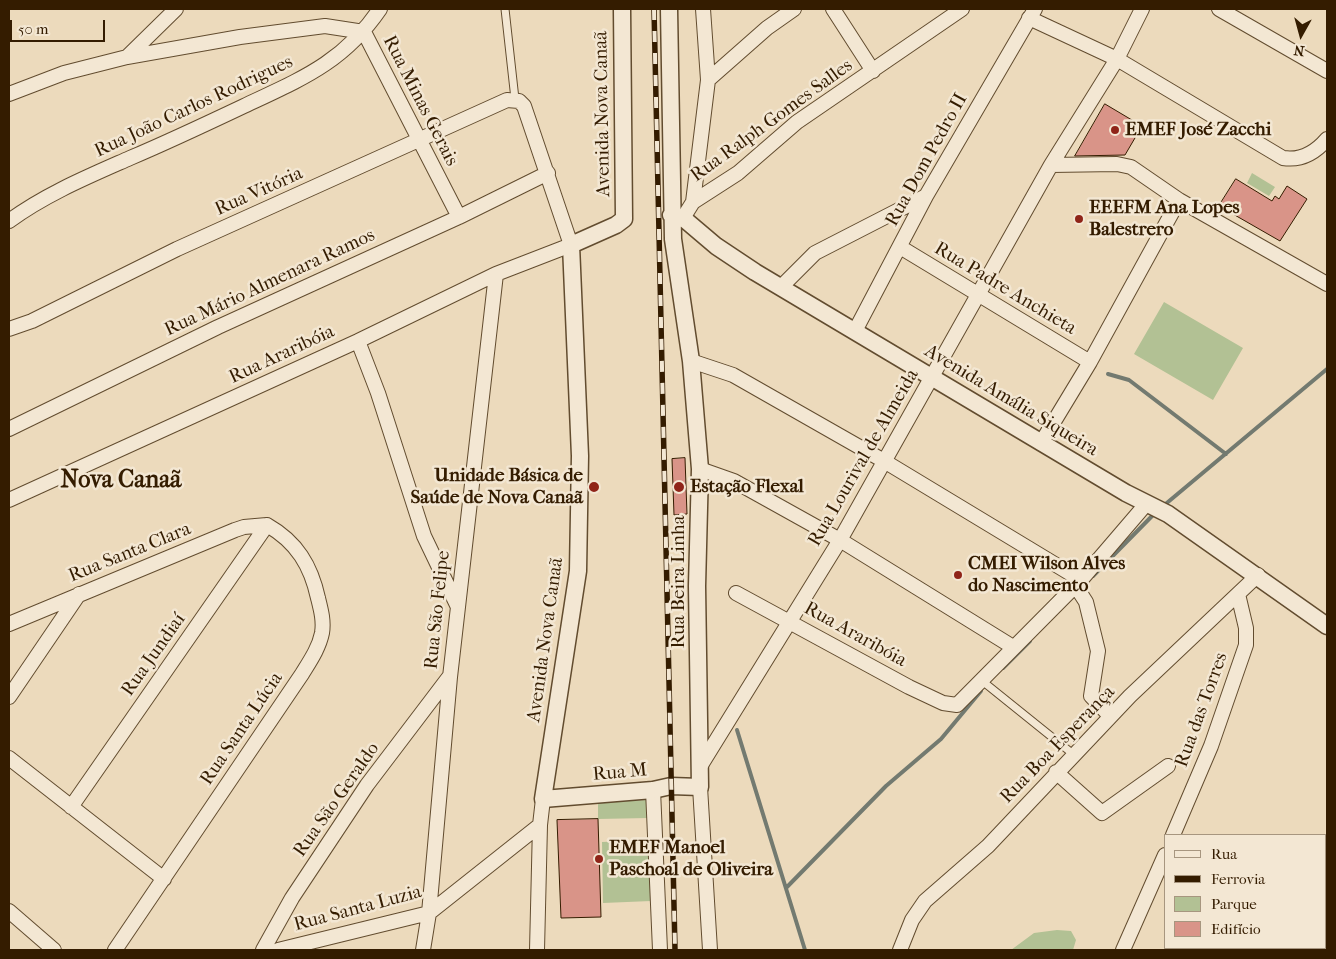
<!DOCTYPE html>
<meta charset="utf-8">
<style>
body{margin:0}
#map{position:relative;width:1336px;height:959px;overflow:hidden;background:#ecdabc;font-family:"IM FELL French Canon",serif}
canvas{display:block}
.frame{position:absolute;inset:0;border:10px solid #341c00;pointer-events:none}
.legend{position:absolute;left:1164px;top:834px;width:162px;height:115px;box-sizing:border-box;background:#f3e7d3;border:1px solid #a7967f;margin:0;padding:6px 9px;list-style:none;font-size:15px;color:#341c00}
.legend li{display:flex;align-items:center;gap:10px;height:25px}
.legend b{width:25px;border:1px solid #a7967f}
.north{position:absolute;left:1276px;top:10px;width:50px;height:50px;-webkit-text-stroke:4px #f3e7d3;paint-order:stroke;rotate:187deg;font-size:14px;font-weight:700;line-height:20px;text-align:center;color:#341c00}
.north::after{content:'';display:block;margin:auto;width:18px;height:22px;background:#341c00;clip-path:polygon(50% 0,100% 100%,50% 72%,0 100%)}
.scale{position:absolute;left:10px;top:20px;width:95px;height:22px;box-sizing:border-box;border:2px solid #341c00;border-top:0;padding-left:6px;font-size:15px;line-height:18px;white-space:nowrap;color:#341c00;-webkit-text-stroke:4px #f3e7d3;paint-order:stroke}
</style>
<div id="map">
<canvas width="1336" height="959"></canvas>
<div class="frame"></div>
<ul class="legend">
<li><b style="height:6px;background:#f3e7d3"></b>Rua</li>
<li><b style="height:6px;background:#341c00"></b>Ferrovia</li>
<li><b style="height:14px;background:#b2c194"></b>Parque</li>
<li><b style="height:14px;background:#d99488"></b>Edifício</li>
</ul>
<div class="north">N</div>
<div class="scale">50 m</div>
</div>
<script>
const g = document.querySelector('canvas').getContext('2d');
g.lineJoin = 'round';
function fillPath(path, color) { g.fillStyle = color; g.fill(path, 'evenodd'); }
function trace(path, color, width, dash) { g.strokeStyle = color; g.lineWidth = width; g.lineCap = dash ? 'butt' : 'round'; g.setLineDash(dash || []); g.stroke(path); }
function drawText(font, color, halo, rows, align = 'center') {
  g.font = font + ' "IM FELL French Canon",serif'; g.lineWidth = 5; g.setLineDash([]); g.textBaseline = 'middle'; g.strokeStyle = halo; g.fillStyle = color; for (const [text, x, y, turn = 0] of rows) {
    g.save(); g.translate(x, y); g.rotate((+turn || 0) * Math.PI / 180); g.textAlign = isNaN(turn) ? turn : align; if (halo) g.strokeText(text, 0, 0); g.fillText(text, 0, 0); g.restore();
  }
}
fillPath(new Path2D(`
 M1252 173 1275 187 1269 196 1247 183Z
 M1164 302 1243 348 1213 400 1134 354Z
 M647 800 648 818 598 819V802Z
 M649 840 651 901 603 903 602 842Z
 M1057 930 1071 931 1076 940 1073 950H1011L1034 933Z`), '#b2c194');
trace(new Path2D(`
 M1108 374 1129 380 1226 454
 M1162 507 1327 369
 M1093 576 1155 513
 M1003 668 1030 641
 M737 730 805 950
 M786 888 886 786 941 739 981 691`), '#737a70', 4);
const building = new Path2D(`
 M1105 104 1142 126 1125 155 1075 156Z
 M1236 179 1272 201 1275 196 1279 199 1287 186 1307 199 1280 241 1219 206Z
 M685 458 687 514 674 515 672 459Z
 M598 819 601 917 561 918 557 820Z`);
fillPath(building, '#d99488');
trace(building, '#341c00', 1);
const service = new Path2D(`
 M505 9 515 99
 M981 680 1073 754`);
const minor = new Path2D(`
 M833 9 873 71
 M1219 9 1327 71
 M1029 18 1117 59 1283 158C1301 161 1315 153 1327 139
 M127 57 176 9
 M708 80 767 28 794 9
 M9 94 64 73 127 57 240 37 325 26 364 32 459 217
 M1051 165 1117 164 1131 167 1179 200 1327 284
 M693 202 708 80 703 9
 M683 218 693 202 738 173 797 122 962 9
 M9 221C46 194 87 177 130 158 168 142 206 124 244 106 301 79 343 63 380 9
 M900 247 1090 362
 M781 287 815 253 926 196
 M9 329 32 321 177 249 507 100 519 101 524 106 571 245 496 274 358 341 9 500
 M855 331 926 196 1035 9
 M358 341 378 393 424 536 457 605
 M691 361 733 375 884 461 1081 580
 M9 429 218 327 459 217 548 173
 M1041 443 1090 362 1179 200
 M700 469 734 481 840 540 1013 647
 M1075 585 1086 602 1098 651 1091 696 1110 716
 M736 593 909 687 943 703 957 705 1081 580 1147 503
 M9 624 235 530 244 527 267 525
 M9 697 79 594
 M9 758 164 879
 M701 765 840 540 1051 165 1117 59 1142 9
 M1056 772 1102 813 1168 766
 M700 787 710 950
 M653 790 660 950
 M71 807 267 525
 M1173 835 1211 746 1246 645V628L1238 594
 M1325 886 1327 895
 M9 911 54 950
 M115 950 302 674C310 661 319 648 322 633 324 621 321 610 318 598 311 566 297 542 267 525
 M263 950 292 898 367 785 449 677
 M278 950 429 913 540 825
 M423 950 429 913 450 677 496 274
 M537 950 540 825 543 799
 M900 950 912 920 925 901 988 846 1130 696 1258 575
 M1123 950 1165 855
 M1233 950 1234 948`);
const tertiary = new Path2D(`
 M622 9 624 219 616 225 571 245 580 456 578 571 543 799 653 790 671 786 700 787 697 586 700 469 691 361 673 239 669 9
 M671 215 683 218 716 246 755 272 1126 493 1168 514 1327 626`);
trace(service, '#624c2f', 9);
trace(minor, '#624c2f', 16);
trace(tertiary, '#624c2f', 19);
trace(service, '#f3e7d3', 7);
trace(minor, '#f3e7d3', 14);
trace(tertiary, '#f3e7d3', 16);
const rail = new Path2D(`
 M654 9 675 950`);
trace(rail, '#341c00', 5.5);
trace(rail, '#f3e7d3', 4, [11]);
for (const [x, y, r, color] of [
 [1115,130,5,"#8f2418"],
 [1079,219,5,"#8f2418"],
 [594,487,6,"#8f2418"],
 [679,487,6,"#8f2418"],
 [958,575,5,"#8f2418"],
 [599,859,5,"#8f2418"]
]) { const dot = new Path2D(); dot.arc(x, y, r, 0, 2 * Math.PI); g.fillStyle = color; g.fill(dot); trace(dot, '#f3e7d3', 2); }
drawText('19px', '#341c00', '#f3e7d3', [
 ["Rua Minas Gerais",420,101,63],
 ["Rua João Carlos Rodrigues",194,107,-25],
 ["Avenida Nova Canaã",603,114,-91],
 ["Rua Ralph Gomes Salles",772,121,-36],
 ["Rua Dom Pedro II",927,160,-61],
 ["Rua Vitória",259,192,-24],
 ["Rua Mário Almenara Ramos",270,283,-25],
 ["Rua Padre Anchieta",1005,289,31],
 ["Rua Araribóia",282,355,-25],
 ["Avenida Amália Siqueira",1011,401,31],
 ["Rua Lourival de Almeida",864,458,-60],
 ["Rua Santa Clara",130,553,-22],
 ["Rua Beira Linha",679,582,-90],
 ["Rua São Felipe",438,610,-84],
 ["Rua Araribóia",855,635,29],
 ["Avenida Nova Canaã",546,640,-82],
 ["Rua Jundiaí",154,655,-55],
 ["Rua das Torres",1202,710,-70],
 ["Rua Santa Lúcia",242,729,-56],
 ["Rua Boa Esperança",1058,745,-46],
 ["Rua M",620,773,-5],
 ["Rua São Geraldo",337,800,-55],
 ["Rua Santa Luzia",358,909,-15]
]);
drawText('bold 19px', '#341c00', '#f3e7d3', [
 ["EMEF José Zacchi",1125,130],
 ["EEEFM Ana Lopes",1089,208],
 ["Balestrero",1089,230],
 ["Unidade Básica de",583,476,"right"],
 ["Saúde de Nova Canaã",583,498,"right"],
 ["Estação Flexal",690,487],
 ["CMEI Wilson Alves",968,564],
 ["do Nascimento",968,586],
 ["EMEF Manoel",609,848],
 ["Paschoal de Oliveira",609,870]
], 'left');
drawText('bold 24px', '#341c00', '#f3e7d3', [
 ["Nova Canaã",121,481]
]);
</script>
